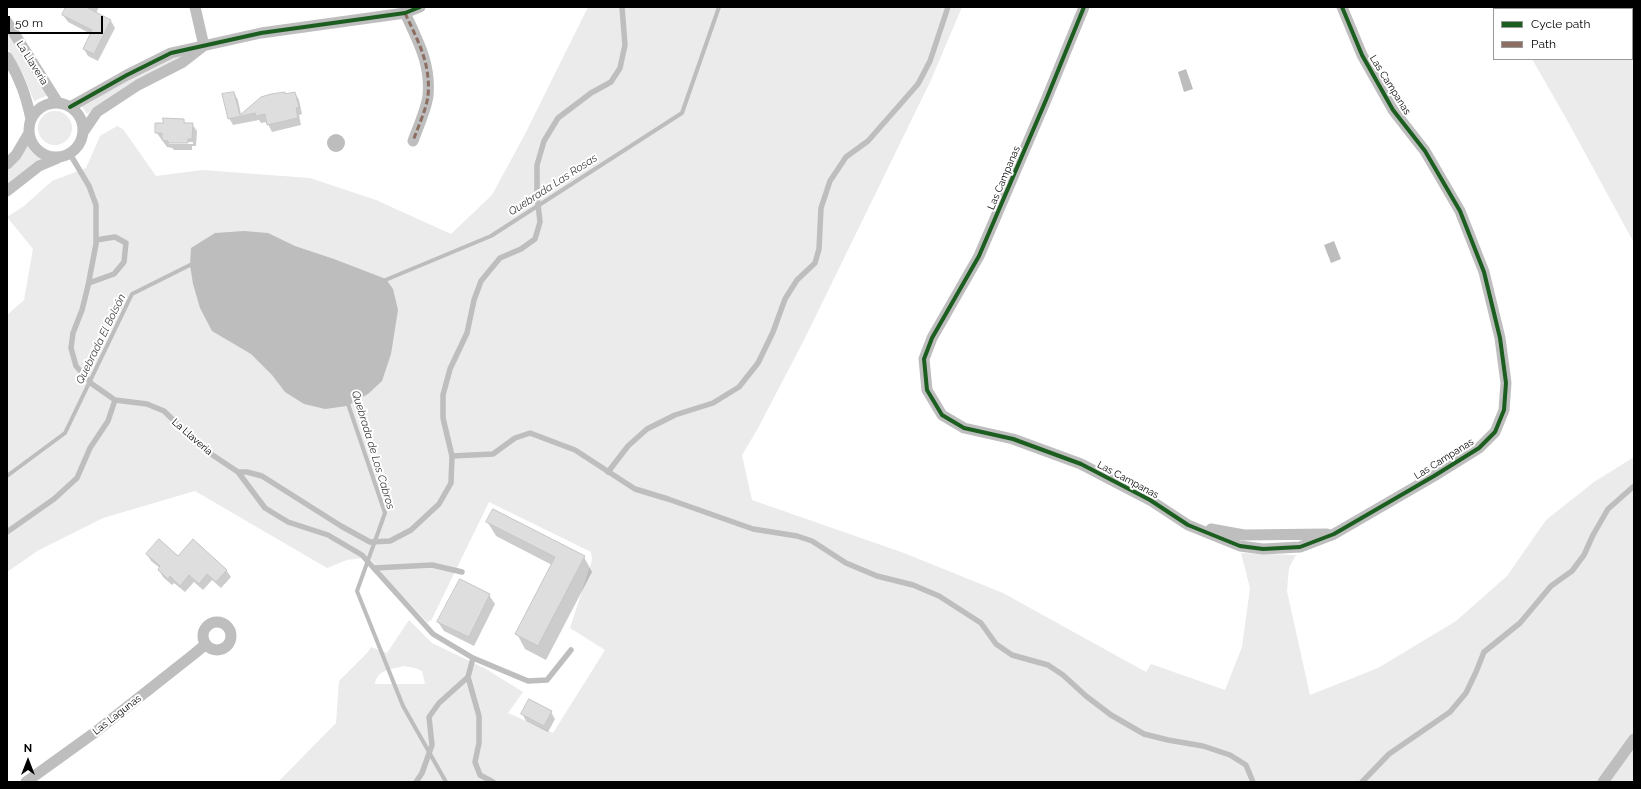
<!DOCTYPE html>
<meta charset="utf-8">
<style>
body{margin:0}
#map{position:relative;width:1641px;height:789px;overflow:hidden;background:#fff;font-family:Raleway,sans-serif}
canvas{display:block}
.frame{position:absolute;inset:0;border:8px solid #000;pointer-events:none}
.legend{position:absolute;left:1493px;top:8px;width:140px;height:52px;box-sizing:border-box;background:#fff;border:1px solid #999;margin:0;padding:5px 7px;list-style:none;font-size:12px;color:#000}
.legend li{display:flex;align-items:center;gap:8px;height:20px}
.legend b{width:20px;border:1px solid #999}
.north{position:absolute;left:8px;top:741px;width:40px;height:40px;-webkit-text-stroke:3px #fff;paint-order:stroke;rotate:0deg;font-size:11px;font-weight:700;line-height:16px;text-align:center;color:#000}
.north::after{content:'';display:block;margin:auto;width:14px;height:18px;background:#000;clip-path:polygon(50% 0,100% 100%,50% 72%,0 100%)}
.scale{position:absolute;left:8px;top:16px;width:95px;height:18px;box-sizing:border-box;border:2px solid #000;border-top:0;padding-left:5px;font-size:12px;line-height:14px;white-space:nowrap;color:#000;-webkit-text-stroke:3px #fff;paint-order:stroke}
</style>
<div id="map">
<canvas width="1641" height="789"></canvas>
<div class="frame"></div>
<ul class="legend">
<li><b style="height:5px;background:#1b5e20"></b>Cycle path</li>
<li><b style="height:5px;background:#8d6e63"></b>Path</li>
</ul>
<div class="north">N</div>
<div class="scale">50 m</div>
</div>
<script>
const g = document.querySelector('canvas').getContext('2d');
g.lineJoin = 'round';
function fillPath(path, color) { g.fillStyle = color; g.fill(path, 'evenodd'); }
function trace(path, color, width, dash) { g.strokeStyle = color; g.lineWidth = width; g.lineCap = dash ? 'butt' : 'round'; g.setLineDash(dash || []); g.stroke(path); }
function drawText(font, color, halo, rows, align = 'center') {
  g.font = font + ' Raleway,sans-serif'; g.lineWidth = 4; g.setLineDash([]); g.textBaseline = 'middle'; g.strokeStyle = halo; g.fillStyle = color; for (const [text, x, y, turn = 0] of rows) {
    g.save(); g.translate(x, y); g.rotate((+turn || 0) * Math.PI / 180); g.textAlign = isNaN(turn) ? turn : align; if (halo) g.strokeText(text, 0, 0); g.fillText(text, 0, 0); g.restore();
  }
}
fillPath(new Path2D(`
 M588 7H962L931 80 804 340 757 430 742 455 752 500 904 553 1003 593 1146 672 1151 664 1225 690 1242 647 1250 588 1241 553 1296 555 1289 568 1287 591 1310 695 1378 668 1456 621 1507 576 1546 520 1594 482 1634 457V782H278L336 723 339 681 368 652 371 647 387 653 409 620 432 643 486 669 523 692 508 713 553 733 605 650 570 628 592 560 591 552 489 502 431 621 429 620 428 623 389 582 369 557 347 560 327 568 195 491 103 518 39 550 7 572V315L24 300 33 249 7 217 24 206 52 181 86 168 100 136 117 126 123 129 156 176 202 170 310 178 376 200 451 234 492 195 524 136ZM404 666 415 668 422 671 425 684H375C377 669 393 669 404 666Z
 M1502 7H1634V243L1567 120 1532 59H1632V9H1503Z
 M7 28 48 95 34 101 23 74 7 47Z
 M188 55 109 99 87 114 81 105 172 57Z
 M38 128a17 17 0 1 1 34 0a17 17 0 1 1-34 0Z
 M26 144 32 153 42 159 7 186V171L22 155Z`), '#ebebeb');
fillPath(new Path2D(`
 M1186 69 1193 89 1184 92 1178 72Z
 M327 143a9 9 0 1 1 18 0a9 9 0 1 1-18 0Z
 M244 231 268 233 295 246 334 259 386 279 393 289 398 310 391 354 382 381 368 394 347 406 325 409 304 404 285 392 272 375 251 354 212 331 200 308 193 284 190 265 191 248 215 233Z
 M1334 241 1341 259 1331 263 1324 245Z`), '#bdbdbd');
fillPath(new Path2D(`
 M67 7H99L96 13 111 21 115 28 98 61 88 56 84 49 91 34 68 22 63 15Z
 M234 93 238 100 241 115 286 95 295 93 299 100 302 114 299 115 301 125 272 132 267 122 261 123 259 120 233 125 229 118Z
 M183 120 186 124H192L197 131 196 146H192V150H174L172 148 167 147 156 132 164 124ZM169 142H193V144H169Z
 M487 521 584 557 592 572 546 660 525 649 517 634 552 565 496 536Z
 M147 554 178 557 226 570 231 577 221 588 212 580 203 590 194 582 185 592 174 583 172 585 163 577 159 570 160 568 151 561Z
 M489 595 495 604 474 646 444 631 438 622Z
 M551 712 555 719 548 732 526 721 522 713Z`), '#0003');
trace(new Path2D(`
 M383 281 491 236 682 113 719 7
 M347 401 385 513 357 591 403 706 446 782
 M7 476 65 433 132 294 190 265 193 266`), '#bdbdbd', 4);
const building = new Path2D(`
 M66 7H86L111 20 94 54 83 49 92 30 62 15Z
 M234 92 240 115 261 97 271 94 285 92V94L295 92 299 107 296 108 298 118 267 125 265 114 256 116 255 113 228 119 222 94Z
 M163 118 184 119V123H193L192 139H188V143H168V141L162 140V133H155V123H163Z
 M493 509 585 556 538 646 515 634 555 557 486 522Z
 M159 539 178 556 193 539 227 570 216 582 207 574 199 584 189 575 180 586 170 576 168 579 158 570 160 566 146 554Z
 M460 579 490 594 469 637 437 622Z
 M529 699 552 711 544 726 521 714Z`);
fillPath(building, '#dedede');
trace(building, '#c6c6c6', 1);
trace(new Path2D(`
 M70 154 89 186 96 205V244L88 286 82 310 73 333 71 348 76 366 92 384 115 400 147 404 164 411 202 448 238 472 265 508 288 522 328 535 362 555 433 634 473 658 528 681 547 680 571 650
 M89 283 114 274 124 262 126 243 115 237 96 240
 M452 456 493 454 515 438 530 433 575 450 635 489 668 499 753 529 797 536 812 541 846 563 877 576 913 585 939 596 981 623 996 644 1012 655 1048 665 1063 675 1086 696 1111 715 1144 734 1168 740 1203 746 1230 755 1246 765 1253 782
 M238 472H247L262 476 341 526 370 542 390 541 411 530 439 504 451 483 452 456 443 418V395L450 369 467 333 474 300 481 281 500 258 521 249 535 239 540 222 537 195V165L544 141 558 118 591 93 611 82 620 68 625 45 622 7
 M608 472 628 446 647 429 675 415 713 403 739 387 758 363 773 332 785 299 797 280 815 263 819 249 821 208 830 181 846 157 868 141 918 84 930 61 948 7
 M7 532 54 499 77 478 90 448 108 421 115 400
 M374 568 432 565 462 572
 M473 658 468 677 479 716V743L475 762 480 775 493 782
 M416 782 422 773 432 745 429 717 439 703 468 677
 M1362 782 1389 754 1450 712 1466 693 1476 672 1484 652 1520 623 1551 586 1572 571 1584 555 1593 535 1608 509 1634 486`), '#bebebe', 5.5);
trace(new Path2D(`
 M195 7 204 46
 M1084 7 1046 100 979 256 932 338 924 359 927 390 942 415 964 428 1013 439 1081 464 1150 500 1188 525 1240 546 1263 549 1300 547 1334 534 1434 476 1479 448 1495 432 1504 410 1506 383 1500 338 1484 272 1460 211 1425 151 1393 110 1362 55 1342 7
 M405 13C418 41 431 64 428 96 426 110 418 127 413 141
 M7 22 58 103
 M7 57C20 78 26 96 31 119
 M29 130a27 27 0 1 1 54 0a27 27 0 1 1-54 0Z
 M70 107 127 75 171 53 261 33 405 13 420 7
 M84 131 97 112 138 85 183 62 201 48
 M7 164 16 155 29 133
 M7 191 39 166 58 158
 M1211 529 1244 535 1327 534
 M203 636a14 14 0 1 1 28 0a14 14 0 1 1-28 0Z
 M26 782 94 733 194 654 206 644
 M1603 782 1634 739`), '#bebebe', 11);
trace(new Path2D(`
 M405 13C418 41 431 64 428 96 426 110 418 127 413 141`), '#8d6e63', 3, [6, 3]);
trace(new Path2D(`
 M1084 7 1046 100 979 256 932 338 924 359 927 390 942 415 964 428 1013 439 1081 464 1150 500 1188 525 1240 546 1263 549 1300 547 1334 534 1434 476 1479 448 1495 432 1504 410 1506 383 1500 338 1484 272 1460 211 1425 151 1393 110 1362 55 1342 7
 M70 107 127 75 171 53 261 33 405 13 420 7`), '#1b5e20', 4);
drawText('10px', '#000', '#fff', [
 ["La Llaveria",32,63,58],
 ["Las Campanas",1390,85,58],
 ["Las Campanas",1004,178,-67],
 ["La Llaveria",192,437,41],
 ["Las Campanas",1444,459,-32],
 ["Las Campanas",1128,480,28],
 ["Las Lagunas",117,715,-38]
]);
drawText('italic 11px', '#424242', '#fff', [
 ["Quebrada Las Rosas",553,185,-33],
 ["Quebrada El Bolsón",101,339,-64],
 ["Quebrada de Los Cabros",373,450,73]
]);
</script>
